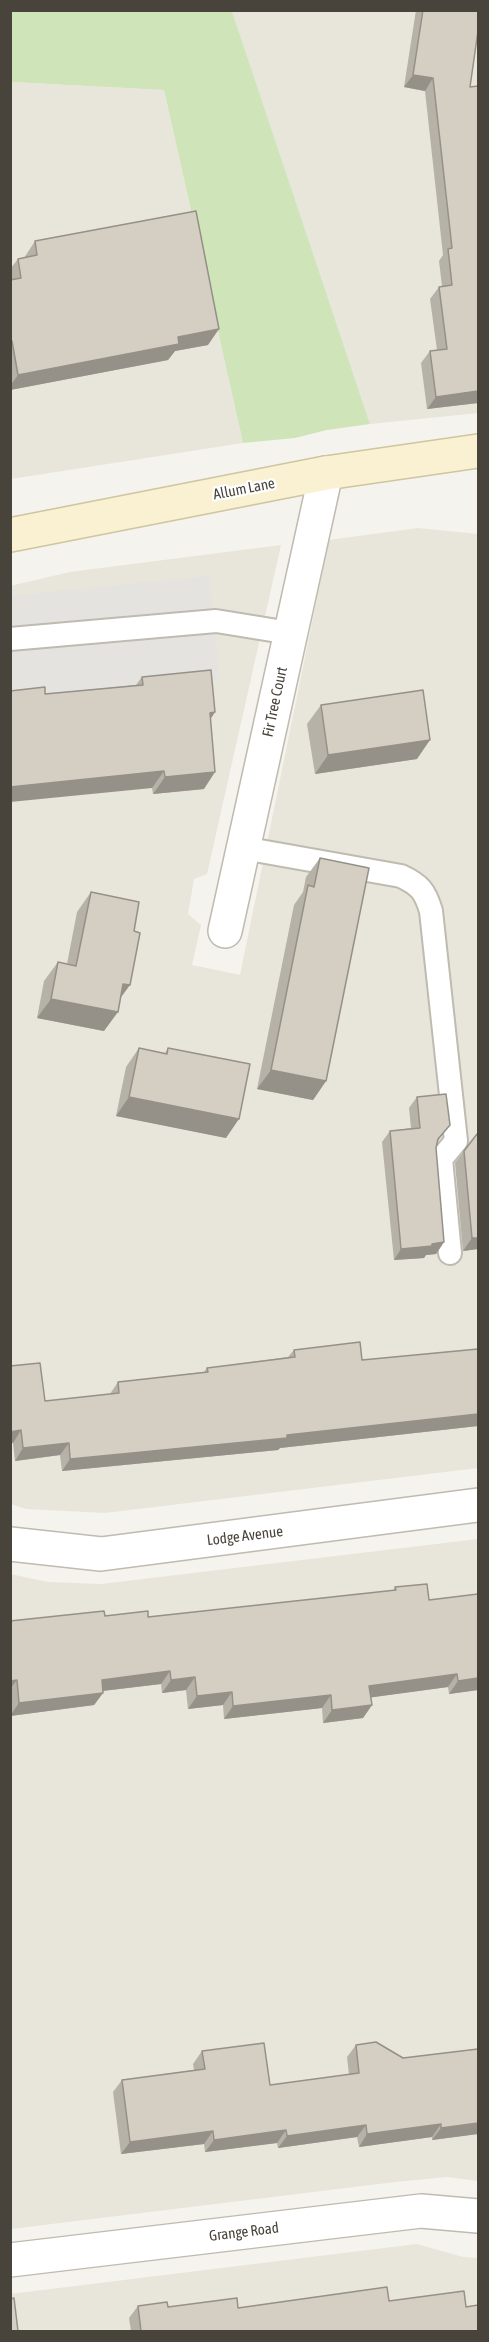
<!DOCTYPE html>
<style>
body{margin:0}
#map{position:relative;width:489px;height:2342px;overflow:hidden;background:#f5f3ed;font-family:"Asap Condensed",sans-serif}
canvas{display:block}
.frame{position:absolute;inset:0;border:12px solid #49443b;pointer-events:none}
</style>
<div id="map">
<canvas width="489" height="2342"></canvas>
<div class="frame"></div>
</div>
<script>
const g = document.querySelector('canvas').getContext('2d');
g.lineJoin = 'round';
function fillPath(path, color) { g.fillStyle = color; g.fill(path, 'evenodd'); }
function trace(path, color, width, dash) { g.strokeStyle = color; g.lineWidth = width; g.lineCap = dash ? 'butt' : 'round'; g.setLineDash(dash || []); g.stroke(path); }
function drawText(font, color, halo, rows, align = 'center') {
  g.font = font + ' "Asap Condensed",sans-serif'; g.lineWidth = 4.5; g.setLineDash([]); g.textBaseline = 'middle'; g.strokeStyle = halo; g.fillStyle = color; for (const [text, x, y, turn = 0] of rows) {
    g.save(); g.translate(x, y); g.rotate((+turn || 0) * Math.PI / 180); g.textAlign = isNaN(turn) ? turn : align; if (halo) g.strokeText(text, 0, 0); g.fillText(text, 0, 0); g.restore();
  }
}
fillPath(new Path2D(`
 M232 11H478V413L370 424Z
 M10 82 164 90 243 443 11 479Z
 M418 528 478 534V1468L105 1513 26 1509 11 1504 10 586 70 572 281 545 207 874 194 879 188 914 201 925 192 965 240 975 329 540Z
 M478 1539V2181L447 2177 395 2182 11 2229 10 1574 48 1582 101 1584Z
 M417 2244 463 2257 478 2258V2331H11L10 2294Z`), '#e8e5db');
fillPath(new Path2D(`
 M10 11H232L370 424 327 430 295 438 243 443 164 90 11 82Z`), '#d0e4ba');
fillPath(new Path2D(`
 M209 576 220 678 11 698V596Z`), '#e4e3e0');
const lane = new Path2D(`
 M10 639 216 621 290 633
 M243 848 401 876C420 885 425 891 431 911L456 1141 441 1159 450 1253`);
const street = new Path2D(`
 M225 931 326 473
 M10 1544 101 1554 478 1505
 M10 2260 421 2211 478 2216`);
const secondary = new Path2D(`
 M10 535 326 473 478 451`);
trace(lane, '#c0bbb0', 26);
trace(street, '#c0bbb0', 36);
trace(secondary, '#cfc5a1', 36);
trace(lane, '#fff', 22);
trace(street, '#fff', 33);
trace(secondary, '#f9f1d2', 33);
fillPath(new Path2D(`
 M416 10H478L470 87 478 86V403L427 409 421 363 430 351 437 350 430 299 439 287 442 286 439 261 443 255 425 91 404 87Z
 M35 241 208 345 175 351 168 360 10 390V269L18 259 24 258Z
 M142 677 215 712 210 719 204 789 153 794 152 788 45 694 136 685Z
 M321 705 417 759 315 774 307 724Z
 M320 858 326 1081 313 1100 257 1089 294 905 303 892 306 877Z
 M91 892 120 998 104 1031 37 1018 44 981 58 962 67 964 77 912Z
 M139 1048 165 1053 168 1048 226 1138 116 1116 126 1067Z
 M417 1097 450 1125 437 1142 436 1148 444 1242 436 1254 426 1255 424 1258 394 1260 382 1142 390 1131 411 1128 409 1108Z
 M478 1134V1249L463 1251 455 1163 464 1151Z
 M478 1349V1426L280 1448 278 1450 62 1471 60 1455 15 1461 13 1443H10L45 1401 110 1394 118 1382 204 1372 207 1368 288 1357 294 1350 362 1360Z
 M395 1587 429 1600 478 1594V1690L449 1694 448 1687 371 1697 372 1705 363 1718 323 1723 322 1708 224 1719 223 1705 188 1709 186 1690 162 1693 161 1684 103 1691V1693L94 1705 10 1716V1621L105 1616 148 1617 393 1591Z
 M356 2045 403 2058 478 2049V2134L432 2140V2137L359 2147 357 2137 278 2148 277 2143 205 2152 204 2144 121 2154 113 2092 122 2080 194 2070 193 2064 202 2051 270 2085 349 2075 347 2057Z
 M389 2301 466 2307 478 2331H131L129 2318 138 2306 238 2308Z`), '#b7b2a8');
fillPath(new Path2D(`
 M413 75 433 78 425 91 404 87Z
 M219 329 208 345 175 351 168 360 10 390V386L18 375 178 337Z
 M478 391V403L427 409 436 397Z
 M215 712 204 729 210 713Z
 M430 740 417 759 315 774 328 755Z
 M164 771 152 788 10 802V787Z
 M215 772 204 789 153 794 165 777Z
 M123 984 130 985 116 1004Z
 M51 999 118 1012 104 1031 37 1018Z
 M271 1070 326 1081 313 1100 257 1089Z
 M129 1097 239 1119 226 1138 116 1116Z
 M472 1238H478V1249L463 1251Z
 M444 1242 436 1254 426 1255 424 1258 394 1260 401 1249Z
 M478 1414V1426L280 1448 278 1450 62 1471 70 1459Z
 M21 1430 13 1443H10V1432Z
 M69 1443 60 1455 15 1461 23 1448Z
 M170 1671 161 1684 93 1692 102 1680Z
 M457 1674 448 1687 360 1699 369 1686Z
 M195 1677 186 1690 162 1693 171 1680Z
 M478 1678V1690L449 1694 458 1681Z
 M17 1680 10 1689V1681Z
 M232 1692 223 1705 188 1709 197 1696Z
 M103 1693 94 1705 10 1716 19 1703Z
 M331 1695 322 1708 224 1719 233 1706Z
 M372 1705 363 1718 323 1723 332 1710Z
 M478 2123V2134L432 2140 441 2128Z
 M441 2124 432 2137 359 2147 367 2134Z
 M366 2125 357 2137 278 2148 287 2136Z
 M286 2130 277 2143 205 2152 214 2140Z
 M213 2131 204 2144 121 2154 130 2142Z`), '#959188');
const building = new Path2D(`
 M423 10H478V31L470 87 478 86V391L436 397 430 351 447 349 439 287 452 285 448 249 452 248 433 78 413 75Z
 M196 211 219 329 178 337 179 344 18 375 12 341H10V280L21 278 18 259 37 255 35 241Z
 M211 670 215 712 210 713 215 772 165 777 164 771 10 787V691L45 687V694L143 685 142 677Z
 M423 690 430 740 328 755 321 705Z
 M320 858 369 868 326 1081 271 1070 308 885 314 887Z
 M91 892 139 902 134 931 140 933 130 985 123 984 118 1012 51 999 58 962 76 966Z
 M139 1048 167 1054 168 1048 250 1064 239 1119 129 1097Z
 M446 1094 450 1125 438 1139 436 1148 444 1242 432 1244V1246L401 1249 390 1131 420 1128 417 1097Z
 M477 1134H478V1238H472L464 1151Z
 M360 1342 362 1360 478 1349V1414L287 1435V1438L70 1459 69 1443 23 1448 21 1430 10 1432V1366L40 1363 45 1401 119 1393 118 1382 208 1372 207 1368 295 1357 294 1350Z
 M427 1584 429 1600 478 1594V1678L458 1681 457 1674 369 1686 372 1705 332 1710 331 1695 233 1706 232 1692 197 1696 195 1677 171 1680 170 1671 102 1680 103 1693 19 1703 17 1680 10 1681V1621L104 1611 105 1616 148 1611V1617L396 1590 395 1587Z
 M376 2042 403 2058 478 2049V2123L441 2128V2124L367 2134 366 2125 287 2136 286 2130 214 2140 213 2131 130 2142 122 2080 205 2069 202 2051 264 2043 270 2085 359 2073 356 2045Z
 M387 2287 389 2301 464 2291 466 2307 478 2305V2331H141L138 2306 167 2302 168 2307 237 2298 238 2308Z
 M14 2298 18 2331H10V2299Z`);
fillPath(building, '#d5cfc3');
trace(building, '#959188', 1.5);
drawText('15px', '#49443b', '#fff', [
 ["Allum Lane",244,489,-11],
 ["Fir Tree Court",275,702,-78],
 ["Lodge Avenue",245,1536,-7],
 ["Grange Road",244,2232,-7]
]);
</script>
